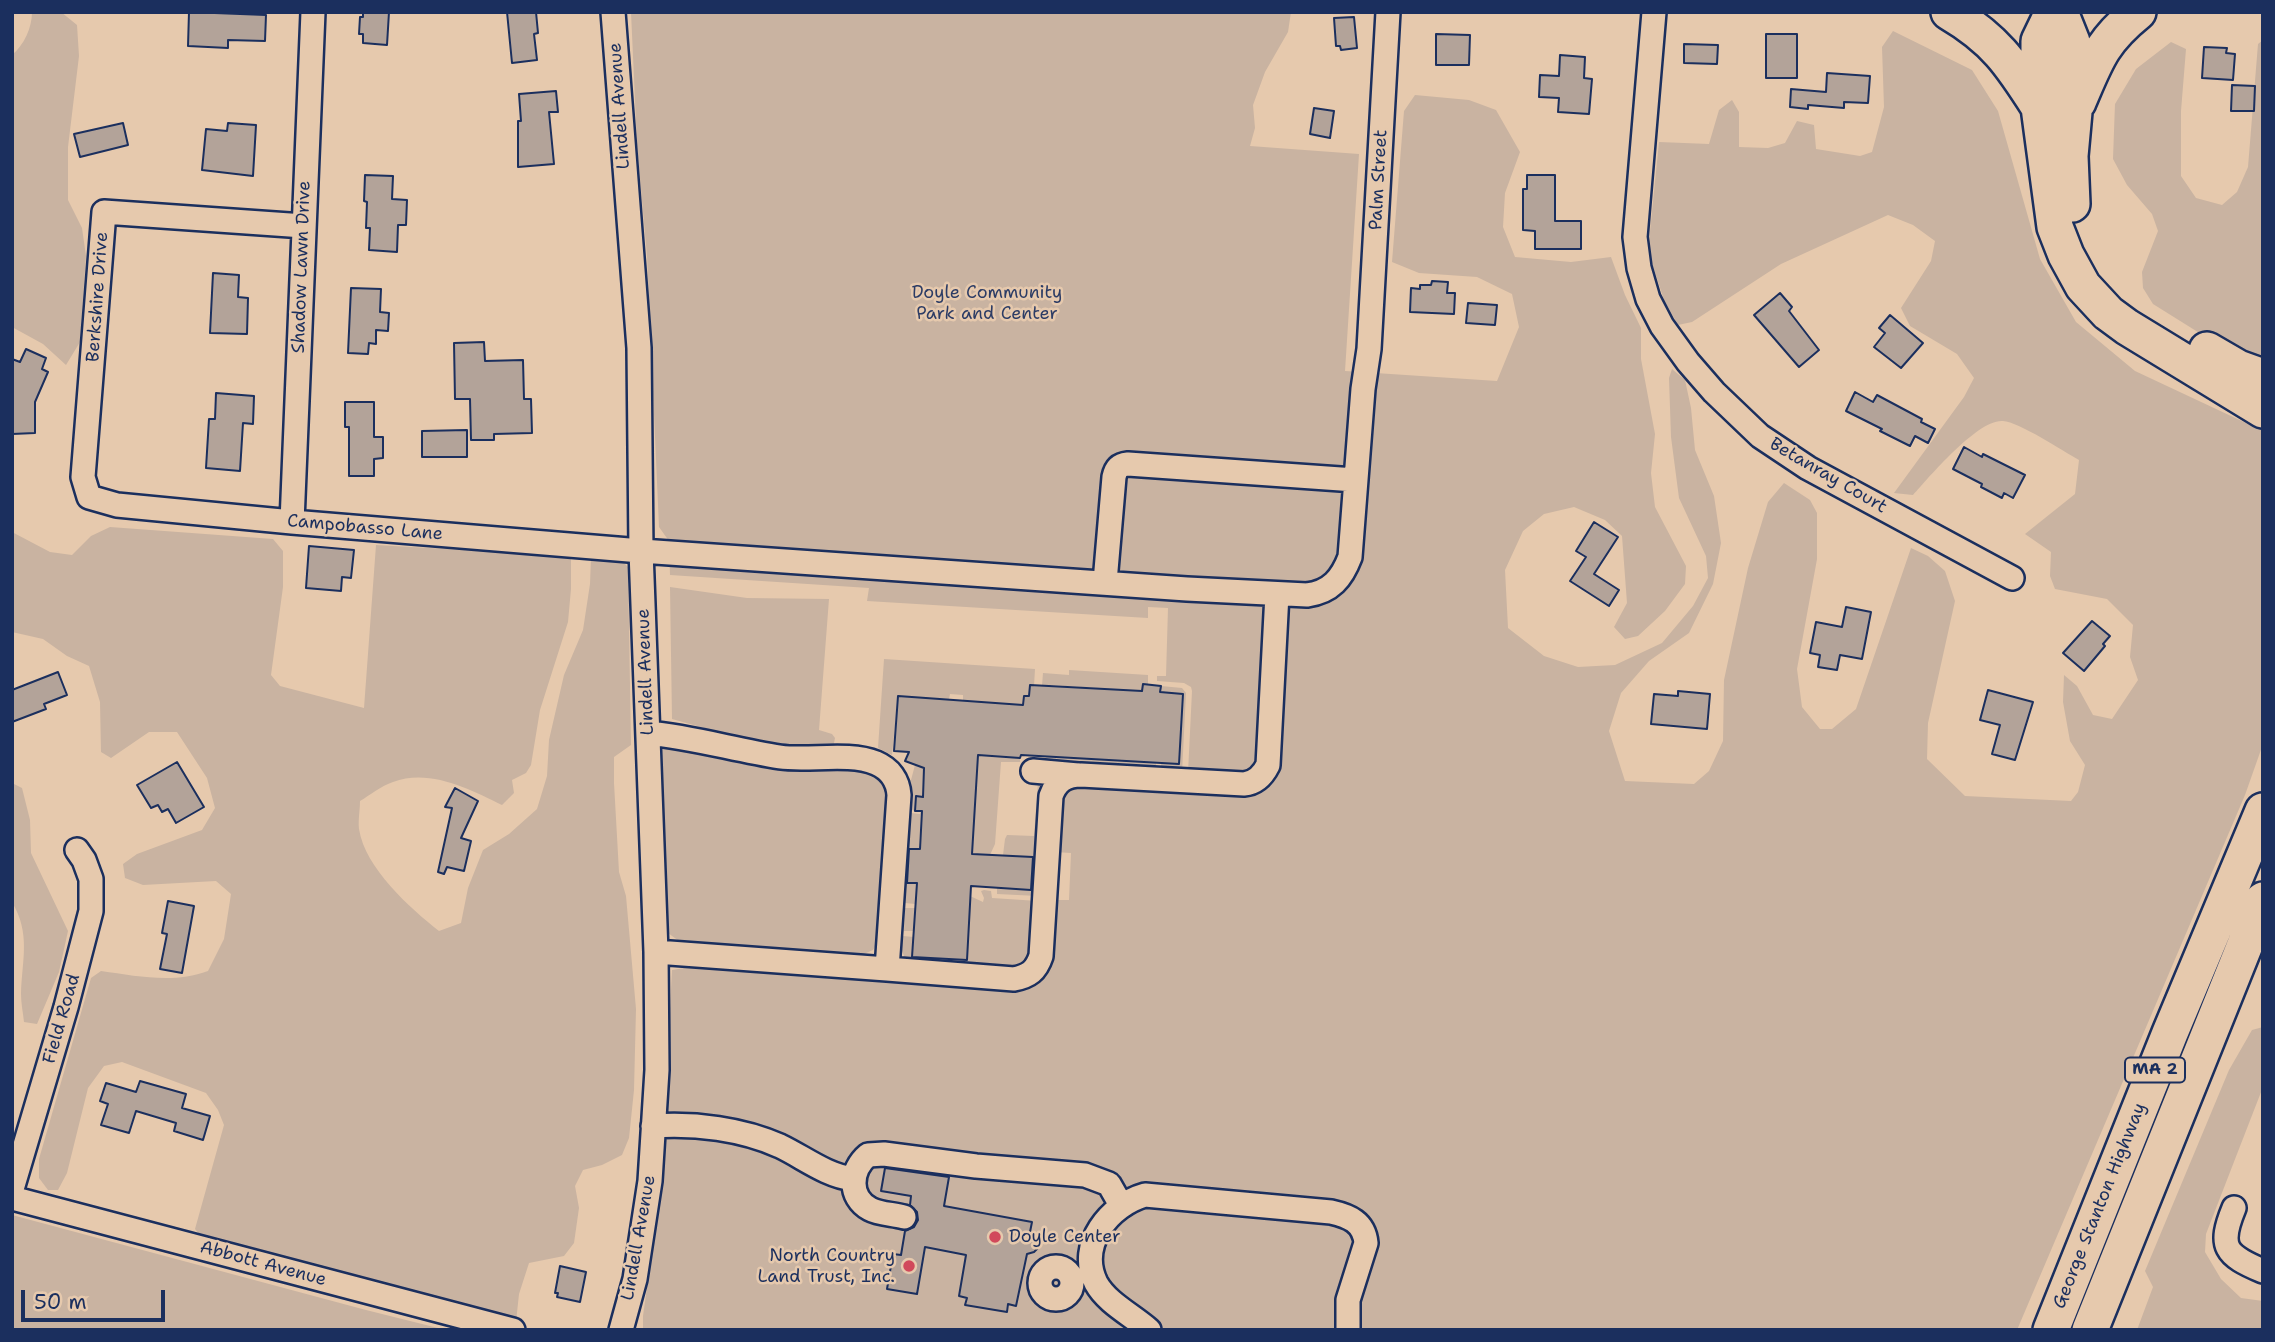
<!DOCTYPE html>
<style>
body{margin:0}
#map{position:relative;width:2275px;height:1342px;overflow:hidden;background:#e6c9ad;font-family:"Shantell Sans",sans-serif}
canvas{display:block}
.frame{position:absolute;inset:0;border:14px solid #1b2f5e;pointer-events:none}
.scale{position:absolute;left:21px;top:1290px;width:144px;height:32px;box-sizing:border-box;border:4px solid #1b2f5e;border-top:0;padding-left:9px;font-size:21px;line-height:24px;white-space:nowrap;color:#1b2f5e;-webkit-text-stroke:5px #e6c9ad;paint-order:stroke}
</style>
<div id="map">
<canvas width="2275" height="1342"></canvas>
<div class="frame"></div>
<div class="scale">50 m</div>
</div>
<script>
const g = document.querySelector('canvas').getContext('2d');
g.lineJoin = 'round';
function fillPath(path, color) { g.fillStyle = color; g.fill(path, 'evenodd'); }
function trace(path, color, width, dash) { g.strokeStyle = color; g.lineWidth = width; g.lineCap = dash ? 'butt' : 'round'; g.setLineDash(dash || []); g.stroke(path); }
function drawText(font, color, halo, rows, align = 'center') {
  g.font = font + ' "Shantell Sans",sans-serif'; g.lineWidth = 5; g.setLineDash([]); g.textBaseline = 'middle'; g.strokeStyle = halo; g.fillStyle = color; for (const [text, x, y, turn = 0] of rows) {
    g.save(); g.translate(x, y); g.rotate((+turn || 0) * Math.PI / 180); g.textAlign = isNaN(turn) ? turn : align; if (halo) g.strokeText(text, 0, 0); g.fillText(text, 0, 0); g.restore();
  }
}
fillPath(new Path2D(`
 M32 12H61L77 25 79 56 68 147V200L82 228 86 256 80 342 66 365 43 344 12 327V55C24 45 32 28 32 12Z
 M631 12H1291L1288 32 1265 72 1253 105 1255 128 1250 146 1359 154 1345 371 1497 381 1519 327 1512 294 1477 277 1419 273 1392 262 1404 111 1415 95 1469 100 1496 110 1520 152 1505 193 1503 227 1515 257 1571 262 1611 257 1625 295 1641 328V359L1655 434 1651 473 1655 507 1686 566 1685 584 1665 611 1638 636 1625 639 1614 627 1627 603 1622 536 1605 520 1574 507 1544 514 1523 531 1505 570 1508 628 1544 656 1578 667 1615 665 1662 643 1693 606 1708 578 1706 556 1679 498 1671 437 1669 378 1672 369 1685 380 1691 408 1695 450 1714 496 1721 543 1713 584 1689 633 1649 661 1621 693 1609 731 1625 781 1694 784 1709 771 1723 741 1724 680 1748 568 1768 502 1784 483 1810 500 1817 513V559L1797 669 1802 707 1820 729H1832L1856 709 1911 548 1928 556 1945 571 1955 601 1928 723 1927 759 1965 796 2071 801 2078 792 2085 765 2070 741 2063 702 2064 675 2077 686 2093 715 2112 719 2138 680 2130 657 2133 625 2107 599 2055 589 2050 576 2051 552 2025 534 2075 494 2079 460C2063 451 2019 422 2003 421 1979 418 1929 477 1913 495L1894 493 1964 397 1974 378 1957 354 1910 326 1901 308 1931 261 1935 241 1913 225 1888 215 1781 264 1692 322 1678 325 1664 300 1648 251 1659 142 1709 144 1719 110 1732 100 1739 112V147L1768 148 1785 143 1797 121 1814 125 1816 149 1860 156 1872 152 1884 107 1882 47 1893 31 1972 70 1998 111 2040 259 2076 322 2135 371 2263 431V744L2245 795 2017 1330H643V1316L661 1187 672 970 697 966 1032 985 1040 980 1045 972 1051 900H1069L1071 853 1055 852 1058 801 1065 786 1272 780 1279 769 1288 617 1269 615 1263 754 1254 773H1188L1192 691 1191 687 1184 683 1157 681V676H1166L1168 608 1148 607V618L867 601 869 588 670 575 669 541 659 527 647 256 637 145Z
 M2263 40V366L2233 354 2153 304 2143 288 2142 272 2158 231 2152 214 2127 185 2113 159 2115 104 2136 69 2171 42 2186 49 2181 111V176L2196 198 2222 205 2237 192 2248 167 2258 44Z
 M110 527 273 539 283 551V587L271 675 280 686 364 708 376 545 571 556V589L568 622 540 710 531 765 526 773 512 780 514 793 502 805C470 789 429 768 393 782 381 786 370 795 360 801 360 810 358 820 359 829 365 868 410 908 439 931L461 923 468 888 483 850 509 834 537 809 547 776 549 740 564 675 583 630 590 584 591 558 621 560 628 567 631 745 614 757V783L619 872 626 896 636 1009 634 1090 629 1138 622 1155 602 1165 583 1170 575 1186 579 1208 574 1243 564 1256 529 1263 519 1294 516 1322 203 1239 195 1229 224 1125 218 1110 206 1093 122 1062 104 1066 88 1088 67 1173 58 1190H48L39 1178V1159L91 978 101 971C137 976 173 984 208 971L224 939 231 894 216 881 143 885 125 878 123 864 137 854 202 830 215 808 207 778 177 732H149L111 758 101 752 100 702 89 666 67 656 43 639 12 632V532L50 552 72 555 91 536Z
 M670 587 747 598 829 599 819 730 832 734 835 738 833 748 785 747 740 738 672 719Z
 M884 659 1035 669 1034 686H1030L1029 696H1024L1023 705 963 701V695L950 694 949 699 898 696 892 755 878 748Z
 M1069 670 1148 675V684H1143L1142 691 1051 685 1050 697 1042 686 1043 673 1069 675Z
 M1161 686 1182 688 1186 693 1182 773 1161 772V763L1179 764 1183 694 1160 692Z
 M662 745 875 770 890 790 878 942 873 950 857 957 683 944 668 933 659 752Z
 M978 755 1020 758V762H1001L995 844 990 855 972 854Z
 M1046 756 1156 763V771L1044 764Z
 M915 765 924 768 923 797 916 796 915 811 912 810 911 780Z
 M1038 781H1050L1039 872 1034 871 1035 857 1003 855 1005 839 1007 835 1034 836Z
 M12 783 22 788 30 820 31 853 68 931 59 972 37 1024 24 1022C23 1013 21 1003 21 994 22 959 31 934 12 902Z
 M921 811 919 849 908 848 911 813 920 814Z
 M1034 877H1039L1038 896 997 894V888L1033 890Z
 M905 883H917L915 904 905 903Z
 M984 890 991 891 992 898 1038 901C1037 916 1039 937 1033 951 1019 983 970 969 942 967L943 959 967 960 970 896 983 902 984 898 981 891Z
 M905 908H915L914 931H904Z
 M903 936 914 937 912 957 936 958V963L912 961 905 958 901 949Z
 M2263 1027V1087L2206 1234 2205 1252 2221 1279 2241 1298 2263 1301V1330H2137L2153 1287 2145 1271 2229 1070 2252 1030Z
 M12 1215 366 1310 446 1330H12Z`), '#c9b3a1');
const building = new Path2D(`
 M189 12 266 15 265 41 228 40V48L188 46Z
 M363 12H389L387 45 363 43V34H359L360 17H363Z
 M507 12H536L538 33 534 34 537 60 512 63Z
 M1354 17 1357 48 1341 50 1340 46H1336L1334 18Z
 M1436 34 1470 35 1469 65H1436Z
 M1766 34H1797V78H1766Z
 M1684 44 1718 45 1717 64 1684 63Z
 M2204 47 2227 48 2226 53 2235 54 2233 80 2202 78Z
 M1560 55 1585 57 1584 78 1592 79 1589 114 1558 112 1559 98 1539 97 1540 75 1559 76Z
 M1827 73 1870 76 1868 103 1844 102V108L1808 105V109L1790 107 1791 89 1826 92Z
 M2232 85 2255 86 2254 111H2231Z
 M556 91 558 112H549L554 164 518 167V121H521L519 94Z
 M1314 108 1334 111 1330 138 1310 134Z
 M123 123 128 145 80 157 74 134Z
 M228 123 256 125 253 176 202 170 206 129 227 131Z
 M365 175 393 176 392 199 407 200 406 225H398L397 252 369 250 370 228H366L367 202 364 201Z
 M1527 175H1555V221H1581V249H1535V231L1523 230V189H1527Z
 M213 273 239 275 238 297 248 298 247 334 210 333Z
 M1432 281 1448 282 1447 293H1455L1454 314 1410 312 1411 288 1420 289V285H1431Z
 M351 288 381 289 380 312 389 313 388 331 376 330V344L369 343 368 354 348 353Z
 M1780 293 1792 307 1789 311 1819 350 1799 367 1754 315Z
 M1468 303 1497 305 1495 325 1466 323Z
 M1890 315 1923 343 1901 368 1874 347 1885 333 1879 328Z
 M484 342 485 361 523 360 524 399H531L532 433 494 434V440H471L470 399H455L454 343Z
 M26 349 46 358 42 369 48 372 35 402V433L12 434V359L20 362Z
 M1855 392 1873 402 1877 395 1922 419 1921 422 1935 429 1928 443 1915 436 1910 446 1880 431 1882 429 1846 411Z
 M216 393 254 396 253 424 243 423 240 471 206 468 209 419H215Z
 M345 402H374V437H383V458L374 459V476H349V427H345Z
 M467 430V457H422V431Z
 M1964 447 1982 457 1983 454 2025 475 2013 498 2004 493 2002 498 1981 487 1982 484 1953 469Z
 M1594 522 1618 537 1594 574 1619 590 1609 606 1570 581 1586 557 1576 551Z
 M309 546 354 550 351 578 342 577 341 591 306 588Z
 M1846 607 1871 612 1862 659 1840 655 1837 670 1818 667 1820 655 1810 653 1816 622 1842 627Z
 M2092 621 2110 636 2103 644 2105 646 2084 671 2063 653Z
 M58 672 67 695 44 704 46 709 12 722V690Z
 M1143 684 1161 686 1160 692 1183 694 1179 764 1021 755 1020 758 978 755 972 854 1033 857 1031 890 971 886 967 960 912 957 917 883H907L909 849H920L922 811H915L916 796 923 797 924 768 905 761 909 752 894 751 898 696 1023 705 1024 696H1029L1030 685 1142 691Z
 M1988 690 2033 702 2015 760 1992 754 2000 725 1980 720Z
 M1678 691 1710 694 1707 729 1651 724 1654 694 1678 696Z
 M177 762 204 807 176 823 168 809 162 812 158 805 151 808 137 785Z
 M455 788 478 801 461 838 471 841 464 871 447 867 444 874 438 872 452 808 445 807Z
 M168 901 194 906 182 973 160 969 167 934 162 933Z
 M140 1081 186 1094 182 1108 210 1116 203 1140 174 1131 176 1123 136 1111 129 1133 101 1125 108 1104 100 1101 106 1083 136 1092Z
 M885 1168 949 1177 944 1206 1032 1222 1030 1232 1037 1237 1040 1246 1034 1252 1027 1254 1016 1306 1008 1304 1007 1312 965 1305 967 1298 959 1296 966 1255 925 1247 917 1294 887 1289 893 1254 901 1255 905 1231 914 1227 918 1220 917 1212 910 1205 911 1196 881 1191Z
 M560 1266 586 1272 580 1302 557 1297 558 1293H555Z`);
fillPath(building, '#b3a399');
trace(building, '#1b2f5e', 2);
const minor = new Path2D(`
 M613 12 639 348 641 551 656 952 657 1070 650 1181 635 1279 621 1330
 M1654 12 1635 237 1639 268 1648 299 1662 326 1688 362 1714 392 1760 436 1808 468 2012 578
 M304 226 104 212 83 477 89 497 117 505 292 522 641 551 1187 589 1307 595C1331 592 1342 578 1350 557L1363 389 1369 349 1388 12
 M292 522 313 12
 M1105 582 1114 477C1116 468 1119 465 1128 464L1355 480
 M648 733C692 737 735 750 780 757 809 761 849 752 876 763 890 769 898 780 899 795L887 969 656 952
 M1033 771 1078 775
 M887 969 1014 979C1029 976 1036 971 1041 956L1051 796C1056 782 1065 775 1081 775L1244 784C1256 783 1263 775 1268 765L1277 594
 M653 1126C695 1123 742 1129 780 1146 805 1158 825 1175 853 1179
 M12 1189 66 1007 91 911V879L84 860 77 850
 M12 1198 513 1330
 M2234 1208C2218 1247 2225 1255 2263 1271
 M904 1217C893 1214 879 1214 870 1209 848 1197 850 1170 868 1155L884 1154 976 1166 1085 1175 1109 1184 1121 1205
 M1040 1283a16 16 0 1 1 32 0a16 16 0 1 1-32 0Z
 M1149 1330C1132 1315 1107 1303 1096 1283 1077 1244 1110 1205 1145 1195L1331 1212C1349 1216 1364 1222 1366 1243L1348 1300V1330`);
const highway = new Path2D(`
 M1949 12C1995 39 2011 63 2039 107
 M2053 12 2039 41V107L2055 227 2066 255 2083 286 2108 313 2127 327 2263 410
 M2060 12 2072 42 2074 112 2070 156 2072 204
 M2078 102C2096 60 2101 42 2138 12
 M2207 350 2238 368 2263 377
 M2051 1330 2170 1033 2263 811
 M2090 1330 2263 900`);
trace(minor, '#1b2f5e', 28);
trace(highway, '#1b2f5e', 40);
trace(minor, '#e6c9ad', 23);
trace(highway, '#e6c9ad', 35);
for (const [x, y, r, color] of [
 [995,1237,7,"#d1495b"],
 [909,1266,7,"#d1495b"]
]) { const dot = new Path2D(); dot.arc(x, y, r, 0, 2 * Math.PI); g.fillStyle = color; g.fill(dot); trace(dot, '#e6c9ad', 2.5); }
for (const [x, y, w] of [
 [2155,1070,60]
]) { const box = new Path2D(); box.roundRect(x - w / 2, y - 12.5, w, 25, 5); g.fillStyle = '#e6c9ad'; g.fill(box); trace(box, '#1b2f5e', 2); }
drawText('bold 16px', '#1b2f5e', null, [
 ["MA 2",2155,1070]
]);
drawText('18px', '#1b2f5e', '#e6c9ad', [
 ["Lindell Avenue",620,106,-94],
 ["Palm Street",1379,180,-87],
 ["Shadow Lawn Drive",302,267,-88],
 ["Berkshire Drive",98,297,-86],
 ["Betanray Court",1828,476,30],
 ["Campobasso Lane",365,528,5],
 ["Lindell Avenue",646,672,-92],
 ["Field Road",62,1019,-74],
 ["George Stanton Highway",2100,1206,-68],
 ["Lindell Avenue",639,1238,-80],
 ["Abbott Avenue",263,1264,15]
]);
drawText('18px', '#2c3c65', '#e6c9ad', [
 ["Doyle Community",987,293],
 ["Park and Center",987,314]
]);
drawText('18px', '#1b2f5e', '#e6c9ad', [
 ["Doyle Center",1009,1237],
 ["North Country",895,1256,"right"],
 ["Land Trust, Inc.",895,1277,"right"]
], 'left');
</script>
